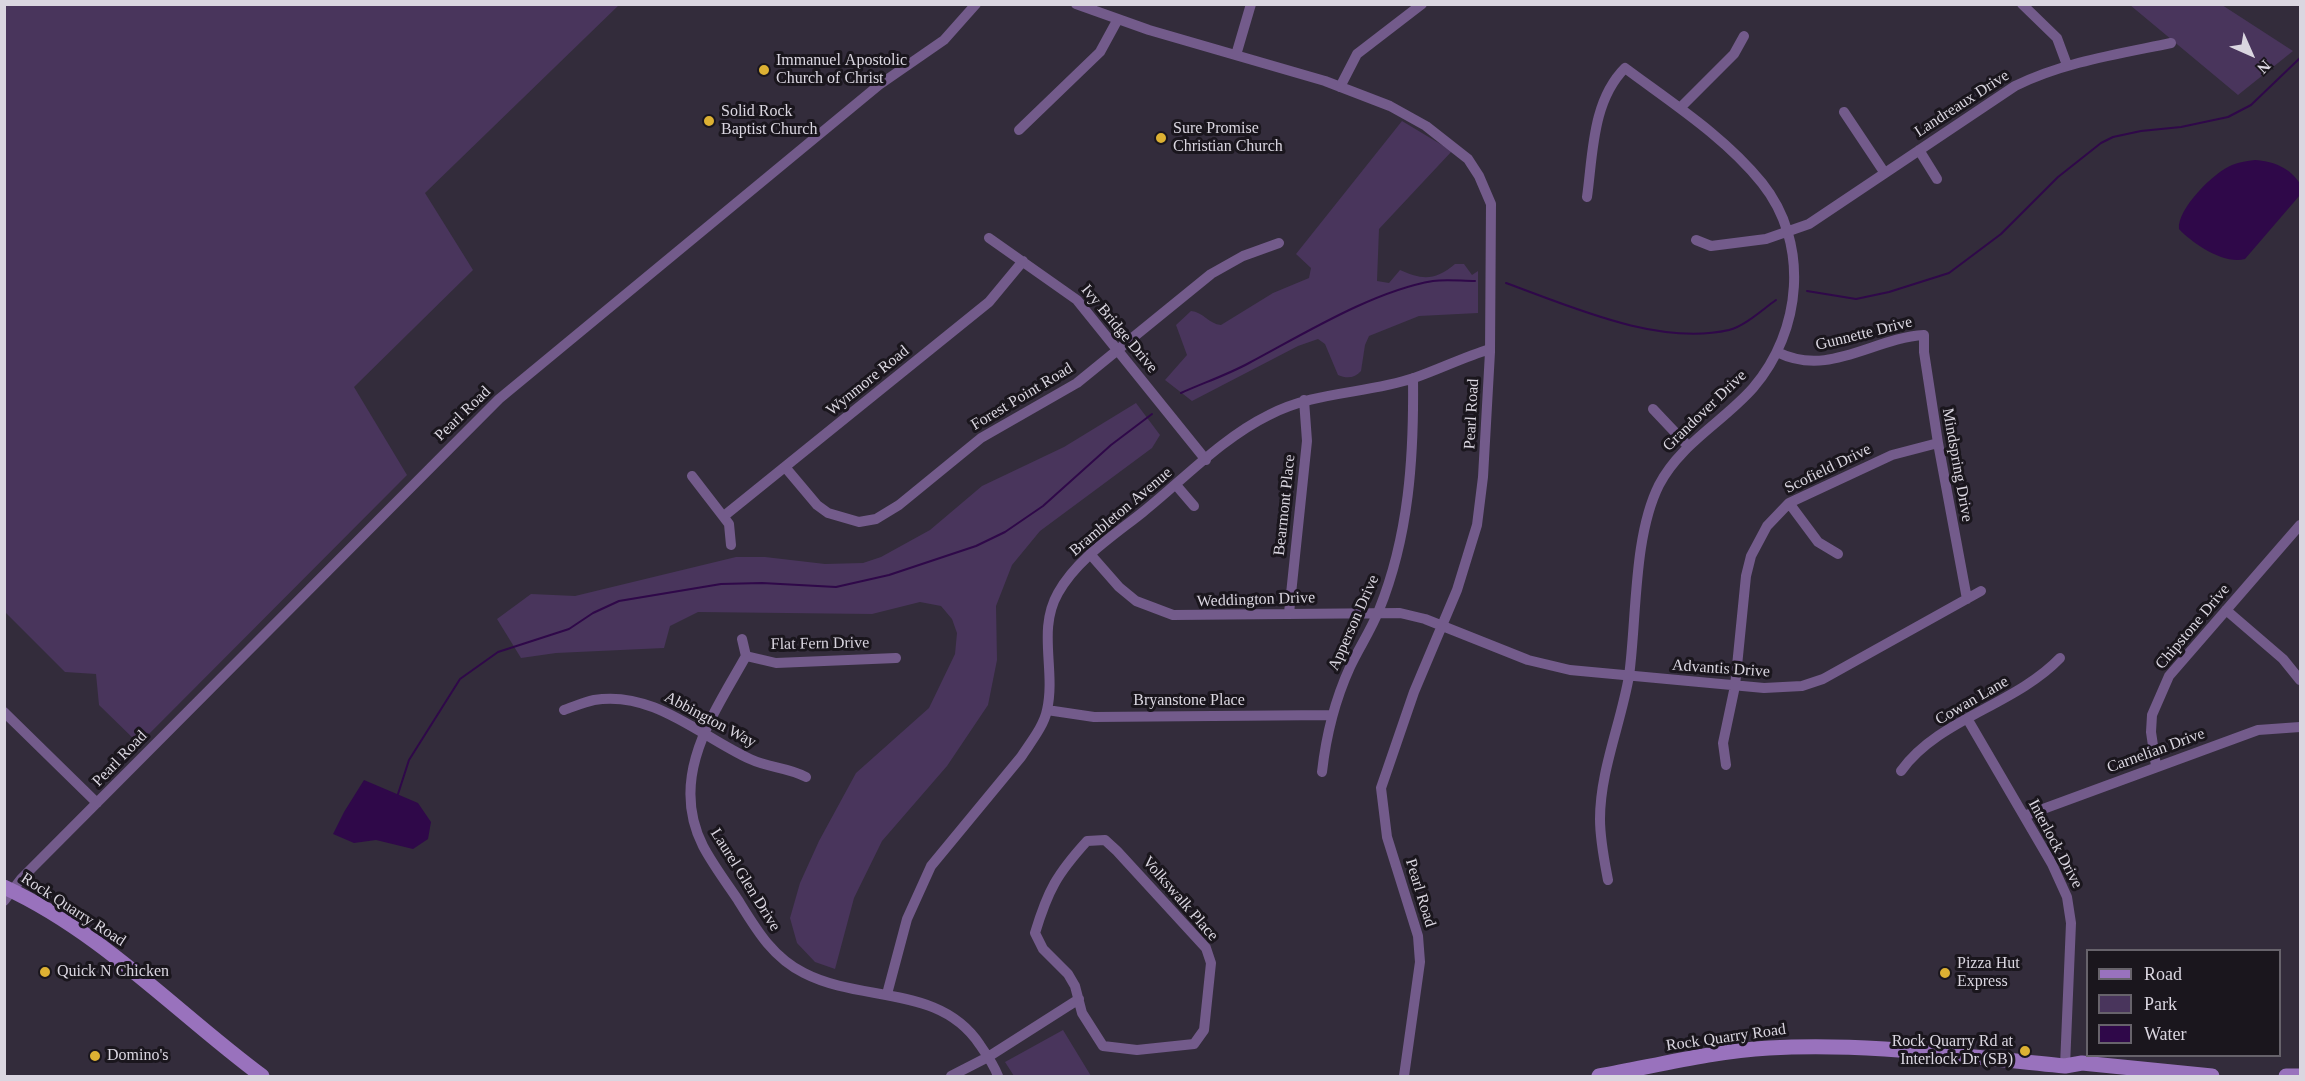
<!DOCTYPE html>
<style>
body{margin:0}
#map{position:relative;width:2305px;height:1081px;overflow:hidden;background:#332c3b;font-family:Georgia,serif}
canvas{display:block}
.frame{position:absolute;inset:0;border:6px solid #dad6e0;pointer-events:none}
.legend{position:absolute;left:2086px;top:949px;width:195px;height:108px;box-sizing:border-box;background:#1a161d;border:2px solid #67636b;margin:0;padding:8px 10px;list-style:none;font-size:18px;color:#dad6e0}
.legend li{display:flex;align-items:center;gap:12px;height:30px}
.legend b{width:30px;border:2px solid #67636b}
.north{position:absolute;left:2221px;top:24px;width:60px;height:60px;-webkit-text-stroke:4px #1a161d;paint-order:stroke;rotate:135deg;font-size:16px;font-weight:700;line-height:24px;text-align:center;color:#dad6e0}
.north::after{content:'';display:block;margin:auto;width:21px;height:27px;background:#dad6e0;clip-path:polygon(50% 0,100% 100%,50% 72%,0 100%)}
</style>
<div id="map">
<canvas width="2305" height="1081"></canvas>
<div class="frame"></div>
<ul class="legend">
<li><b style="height:8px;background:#9972bd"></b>Road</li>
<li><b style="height:16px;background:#49355c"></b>Park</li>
<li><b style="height:16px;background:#2f0849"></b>Water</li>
</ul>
<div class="north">N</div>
</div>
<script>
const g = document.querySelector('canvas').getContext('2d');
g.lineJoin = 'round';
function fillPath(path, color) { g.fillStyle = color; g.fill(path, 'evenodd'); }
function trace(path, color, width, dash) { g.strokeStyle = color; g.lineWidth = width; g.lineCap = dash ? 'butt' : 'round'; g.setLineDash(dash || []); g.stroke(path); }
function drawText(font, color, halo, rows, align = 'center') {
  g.font = font + ' Georgia,serif'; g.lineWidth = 6; g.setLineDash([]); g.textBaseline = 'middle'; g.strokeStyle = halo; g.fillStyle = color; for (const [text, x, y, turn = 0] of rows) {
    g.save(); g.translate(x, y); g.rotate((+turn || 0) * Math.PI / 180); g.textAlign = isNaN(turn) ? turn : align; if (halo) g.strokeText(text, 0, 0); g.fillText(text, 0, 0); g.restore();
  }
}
fillPath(new Path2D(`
 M4 5H619L425 193 473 270 354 387 407 475 139 744 99 705 96 674 65 672 5 612Z
 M2130 5H2222L2293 51 2238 95Z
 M1402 121 1452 151 1379 229 1377 281 1389 283 1400 270C1422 280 1435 281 1455 264H1464L1472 275 1478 271V313L1419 316 1369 336 1365 345 1361 371C1355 378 1347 379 1338 375L1325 344 1318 339 1298 346 1192 401 1165 380 1187 355 1176 325 1191 311C1203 312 1209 324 1221 325L1273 293 1309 278 1311 268 1296 254Z
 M1136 403 1160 435 1152 448 1040 531 1012 565 996 606 997 660 988 705 947 766 882 841 854 898 835 969 815 962 797 943 790 918 800 883 819 841 856 773 929 708 955 654 957 633 952 619 941 606 920 602 872 614 698 612 670 626 664 648 556 653 521 658 497 619 531 594 575 596 736 557H765L825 564 863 563 881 557 930 530 982 486 1064 447Z
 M1063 1030 1091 1076H1014L1005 1062Z`), '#49355c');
fillPath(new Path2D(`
 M2255 160C2273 161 2291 168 2300 184V195L2245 259C2224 265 2192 243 2179 229 2177 209 2214 172 2232 165 2240 162 2247 161 2255 160Z
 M364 780 418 803 431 822 428 839 413 849 376 840 354 843 333 834 344 812Z`), '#2f0849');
trace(new Path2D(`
 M1506 283C1572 307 1658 346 1729 330 1745 326 1763 309 1776 300
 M1807 291 1856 299 1889 292 1949 273 2001 234 2058 177 2101 143 2113 137 2141 131 2181 127 2228 117 2251 105 2300 58
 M1181 393C1203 383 1227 375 1249 363 1302 335 1373 291 1433 281 1447 279 1461 281 1475 281
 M398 794 409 760 460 679 498 652 569 629 593 613 619 601 721 584 762 583 836 587 889 575 976 546 1005 532 1043 506 1111 445 1152 414`), '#2f0849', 2);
trace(new Path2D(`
 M1076 4 1149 30 1325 81 1390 106 1426 126 1468 159 1479 176 1491 204 1490 352 1483 477 1477 525 1457 590 1414 692 1381 788 1387 837 1418 936 1420 962 1404 1076
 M2022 4 2057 38 2067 65
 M1236 55 1251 4
 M1340 87 1357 54 1422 4
 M1680 108 1734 54 1744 36
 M1844 112 1884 172
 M1019 130 1100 52 1118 19
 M1919 150 1937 179
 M1587 197C1593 154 1592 101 1625 68 1672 103 1725 137 1762 183 1810 243 1802 331 1753 388 1723 422 1680 444 1659 485 1633 537 1637 618 1629 676 1621 723 1600 771 1600 819 1600 840 1604 859 1608 880
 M989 238 1077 300 1206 460
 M1696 240 1711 246 1766 239 1809 224 2015 86C2064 62 2118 54 2171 43
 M1777 352C1829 378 1873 338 1924 335V352L1938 443 1967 599
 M1653 409 1688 446
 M785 467 817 505 828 513 859 522 876 519 899 505 981 438 1077 383 1211 274 1243 256 1279 243
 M692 476 729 524 731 545
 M1176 485 1194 506
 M1789 503 1818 542 1838 554
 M724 516 989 302 1023 261
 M1090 554 1119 587 1136 601 1173 615 1400 613 1425 619 1528 660 1570 670 1764 688 1802 686 1823 679 1981 591
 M2226 610 2283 659 2300 680
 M1289 613 1307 441 1304 400
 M742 639 746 656C713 715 668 777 703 846 713 865 726 882 738 900 756 929 772 957 804 973 862 1003 940 984 980 1045 987 1055 994 1065 998 1076
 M746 656 776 663 896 658
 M564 710C573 707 584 702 594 700 653 690 700 736 750 759 769 768 788 767 806 777
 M1047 710 1094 717 1332 715
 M4 712 97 803
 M1968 720 2052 864 2067 897 2071 923 2065 1066
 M1726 765 1723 743 1735 686 1746 576 1751 556 1767 526 1789 503 1892 455 1938 443
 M2156 766 2151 732 2152 715 2169 676 2300 525
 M1901 771C1938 719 2015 705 2060 658
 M1322 772C1326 736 1335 700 1350 667 1359 648 1371 630 1379 610 1409 536 1414 457 1413 378
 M2024 816 2258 730 2300 727
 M1105 840 1117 851 1206 948 1211 963 1204 1030 1194 1044 1137 1050 1103 1046 1082 1013 1075 986 1068 974 1043 949 1035 933C1048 890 1057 874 1087 841Z
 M4 901 21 879 499 399 879 85 944 40 976 4
 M887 994 907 919 931 866 1021 757C1030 743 1044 726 1047 710 1056 670 1037 630 1058 593 1077 559 1113 536 1143 512 1183 480 1222 438 1269 415 1315 391 1366 394 1414 378 1440 369 1464 357 1490 349
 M951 1076 988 1057 1079 999`), '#735b8b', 10);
trace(new Path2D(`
 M4 887C102 932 177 1013 262 1076
 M1599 1076C1655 1066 1712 1051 1769 1048 1867 1042 1967 1057 2065 1066L2082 1063 2212 1076
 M2286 1076H2300`), '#9972bd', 15);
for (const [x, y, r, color] of [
 [764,70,6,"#ddb133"],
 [709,121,6,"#ddb133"],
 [1161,138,6,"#ddb133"],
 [45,972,6,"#ddb133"],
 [1945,973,6,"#ddb133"],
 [2025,1051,6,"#ddb133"],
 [95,1056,6,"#ddb133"]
]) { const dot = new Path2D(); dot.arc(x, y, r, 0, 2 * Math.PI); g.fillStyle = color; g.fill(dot); trace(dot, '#1a161d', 2); }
drawText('16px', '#dad6e0', '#1a161d', [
 ["Immanuel Apostolic",776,61],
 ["Church of Christ",776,79],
 ["Solid Rock",721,112],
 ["Baptist Church",721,130],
 ["Sure Promise",1173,129],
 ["Christian Church",1173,147],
 ["Pizza Hut",1957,964],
 ["Express",1957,982],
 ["Quick N Chicken",57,972],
 ["Rock Quarry Rd at",2013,1042,"right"],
 ["Interlock Dr (SB)",2013,1060,"right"],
 ["Domino's",107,1056]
], 'left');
drawText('16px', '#dad6e0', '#1a161d', [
 ["Landreaux Drive",1962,104,-33],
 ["Ivy Bridge Drive",1119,329,50],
 ["Gunnette Drive",1864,334,-14],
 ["Wynmore Road",868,381,-39],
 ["Forest Point Road",1022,397,-31],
 ["Grandover Drive",1705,411,-44],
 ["Pearl Road",463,414,-44],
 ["Pearl Road",1472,414,-87],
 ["Mindspring Drive",1957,465,80],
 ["Scofield Drive",1828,469,-26],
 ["Bearmont Place",1285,505,-84],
 ["Brambleton Avenue",1121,512,-40],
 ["Weddington Drive",1256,600,-2],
 ["Apperson Drive",1354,623,-66],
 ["Chipstone Drive",2193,627,-50],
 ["Flat Fern Drive",820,644,-1],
 ["Advantis Drive",1721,669,4],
 ["Bryanstone Place",1189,701],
 ["Cowan Lane",1972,701,-30],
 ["Abbington Way",710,720,28],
 ["Carnelian Drive",2156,751,-20],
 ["Pearl Road",120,759,-46],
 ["Interlock Drive",2055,844,62],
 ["Laurel Glen Drive",745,880,58],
 ["Pearl Road",1420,893,73],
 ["Volkswalk Place",1180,899,49],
 ["Rock Quarry Road",73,910,33],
 ["Rock Quarry Road",1726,1038,-8]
]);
</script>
